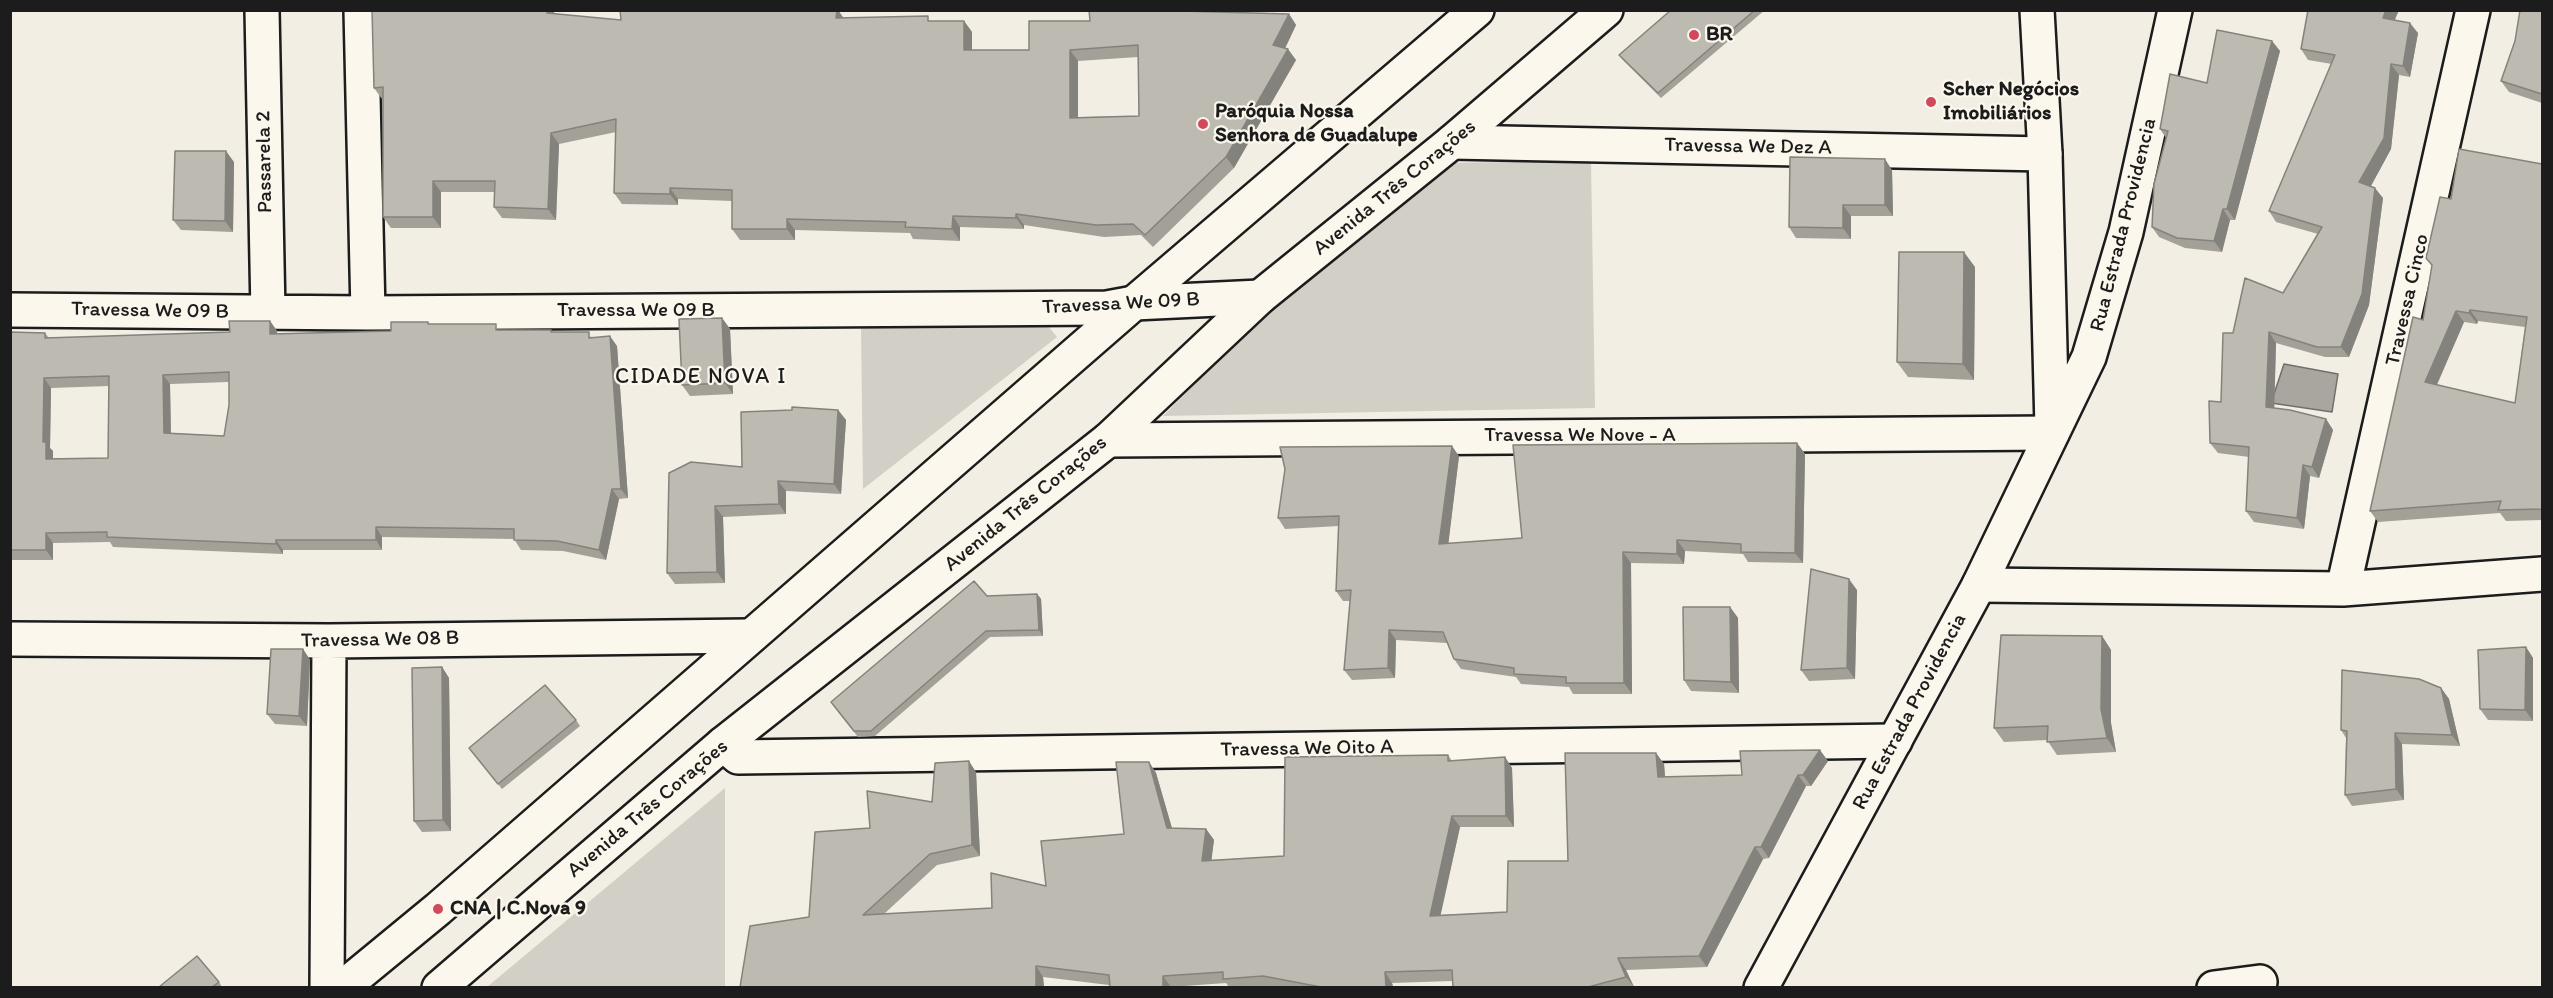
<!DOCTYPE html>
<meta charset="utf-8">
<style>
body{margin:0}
#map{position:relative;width:2553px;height:998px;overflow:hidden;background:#f2eee4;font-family:Itim,sans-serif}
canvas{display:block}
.frame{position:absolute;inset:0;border:12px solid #1c1c1c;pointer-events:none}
</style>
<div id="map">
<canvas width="2553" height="998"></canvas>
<div class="frame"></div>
</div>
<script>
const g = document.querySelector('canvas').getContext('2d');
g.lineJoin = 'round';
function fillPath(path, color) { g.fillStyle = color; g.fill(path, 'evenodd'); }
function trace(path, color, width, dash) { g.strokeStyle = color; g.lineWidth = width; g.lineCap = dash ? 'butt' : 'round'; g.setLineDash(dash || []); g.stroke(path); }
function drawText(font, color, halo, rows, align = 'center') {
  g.font = font + ' Itim,sans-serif'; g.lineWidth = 4.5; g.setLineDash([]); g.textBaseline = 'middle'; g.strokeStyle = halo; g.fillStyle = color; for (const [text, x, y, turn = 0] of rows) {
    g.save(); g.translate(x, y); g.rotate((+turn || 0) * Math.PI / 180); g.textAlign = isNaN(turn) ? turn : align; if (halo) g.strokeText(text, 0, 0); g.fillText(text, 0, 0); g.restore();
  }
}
fillPath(new Path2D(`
 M1591 161 1595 408 1163 416 1272 307 1441 163Z
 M1044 321 1057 337 863 489 861 326Z
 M725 788V987H487Z`), '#d2cfc6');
const water = new Path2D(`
 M2284 364 2338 374 2332 412 2271 403Z`);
fillPath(water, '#a9a6a0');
trace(water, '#716f6b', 1.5);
const minor = new Path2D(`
 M262 10 268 313
 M361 10 368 313
 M1452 142 2045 154
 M10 310 368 313 1107 308 1134 303 1260 297
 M1108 440 2052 433
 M1979 585 2343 589 2542 574
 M2343 589 2473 10
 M10 639 329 641 749 636
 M723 744 738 757 1895 741
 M327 988 329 641
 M2214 988 2260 982`);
const major = new Path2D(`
 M2037 10 2045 154 2052 428
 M342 988 438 909 1134 303 1477 10
 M439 988 723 744 1108 440 1260 297 1452 142 1606 10
 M1761 988 1979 585 2089 357 2126 232 2175 10`);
trace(minor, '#1c1c1c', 38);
trace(major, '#1c1c1c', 38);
trace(minor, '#fbf7ec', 33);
trace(major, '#fbf7ec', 33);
fillPath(new Path2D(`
 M372 10H554V14L621 20 620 10H838L843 18 931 21H964L972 32V50H1029L1090 21 1289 14 1296 25 1285 48 1296 60 1234 168 1153 247 1141 235 1104 237 1024 225V229L960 227V241L913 239 910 233 795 230V240H740L732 229V201L678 199V205L622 204 614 193 616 132 559 144 556 220 502 218 494 207V192H441V228H391L383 217V99H382L374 88ZM1138 57 1139 116 1078 117V61Z
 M1671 10H1765L1661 98 1623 60 1619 55Z
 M2399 10 2394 20 2418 33 2410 77 2399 75 2391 149 2371 186 2383 198 2369 305 2349 357H2325L2276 343 2274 408 2326 419 2333 430 2319 478 2310 476 2304 529 2254 522 2246 511 2249 457 2218 453 2210 443 2221 402 2233 333 2283 293 2318 234 2276 222 2269 211 2332 64 2308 60 2301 49Z
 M2542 10V103L2509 92 2501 81 2515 41Z
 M2272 41 2280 51 2235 220H2230L2222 252 2185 248 2159 237 2152 227 2166 138 2160 129 2207 83Z
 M234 162 233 232 181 230 173 220Z
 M2542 164V520L2506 521 2500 513 2378 522 2370 511 2423 320 2432 266 2426 258 2451 199ZM2478 321 2525 327 2515 403 2437 385 2464 322 2477 324Z
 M1892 170 1893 216H1851V239L1796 238 1789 227Z
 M1975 267 1974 380 1908 377 1897 362Z
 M722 318 730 329 733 394 690 396 682 385Z
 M270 321 277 331V334L391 331 428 322 430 324 500 330H551L553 332 593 337 617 346 628 498 619 499 606 560 563 551 521 550 514 539 382 537V550H283V554L113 547 110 542 53 543V560H10V332L45 333 49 338 230 332ZM229 382V405L224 436 171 433 170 384ZM109 386 108 458 53 459V451L50 448 51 388Z
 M838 410 846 420 841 494 786 491V514L723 517 725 583 675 584 667 573 742 467Z
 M1797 443 1805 454 1803 563 1748 562 1743 554 1685 551 1684 564 1631 563 1632 694H1573L1569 687 1521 684 1516 677 1461 669 1454 659 1447 643 1396 640 1395 678 1352 680 1344 670 1350 601H1343L1336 591 1339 526 1285 529 1278 518 1459 456 1448 544 1522 538Z
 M1857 590 1855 679 1809 681 1801 670Z
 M1037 594 1041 599 1043 636 990 637 875 736 858 737 835 708 987 596Z
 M1730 607 1738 618 1739 693 1691 691 1684 680Z
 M2102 636 2111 650V723L2116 752 2057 755 2047 740 2004 742 1994 728Z
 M2526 647 2533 658V721L2488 720 2480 709Z
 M303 649 310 660 307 726 275 724 267 714Z
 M442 667 449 678 451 831 422 832 414 821Z
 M2441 688 2449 699 2460 746 2402 744 2404 800 2352 806 2345 795 2346 738 2341 730Z
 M576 720 580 726 502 789 469 748Z
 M1656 753 1664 764 1665 777 1742 775 1828 761 1811 786H1806L1769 858 1763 859 1707 967 1626 970 1634 987H1453L1452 981 1392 983 1393 987H1229L1226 983 1171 987 1109 985 1043 977 1044 987H740L809 917 870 828 932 802 976 772 980 856 937 865 884 914 992 908 1046 886 1124 834 1149 762 1156 773 1172 828 1206 829 1214 840 1211 860 1284 856 1448 755 1452 761 1505 757 1512 768 1514 827H1460L1440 915 1507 912 1568 861Z
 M219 982 222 987H159Z`), '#a3a098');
fillPath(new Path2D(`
 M547 10H554V11L555 24 547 13Z
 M837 10H838L845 20 836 18Z
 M2386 10H2399L2391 29 2383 18Z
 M1289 14 1296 25 1281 57 1273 45Z
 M964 21 972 32V61L964 50Z
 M2410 23 2418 33 2410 77 2403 66Z
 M2272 41 2280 51 2235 220 2227 209Z
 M1288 49 1296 60 1234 168 1226 157Z
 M1070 50 1078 61V129L1070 118Z
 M2391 64 2399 75 2391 149 2367 193 2359 182Z
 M551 133 559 144 556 220 548 209Z
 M226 151 234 162 233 232 225 221Z
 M1885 159 1892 170 1893 216 1885 205Z
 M433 181 441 192V228L433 217Z
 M670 188 678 199V205L670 194Z
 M2375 188 2383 198 2369 305 2349 357 2341 347Z
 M1843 205 1851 216V239L1843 228Z
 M2223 209 2230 220 2222 252 2214 241Z
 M1016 214 1024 225V229L1016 218Z
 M953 216 960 227V241L952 229Z
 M787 219 795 230V240L787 229Z
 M1964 252 1975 267 1974 380 1963 364Z
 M2470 310 2478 321 2477 324 2469 313Z
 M2456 311 2464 322 2433 393 2425 382Z
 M722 318 730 329 733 394 725 383Z
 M270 321 277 331V344L270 334Z
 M2269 332 2276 343 2274 418 2266 407Z
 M610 336 617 346 628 498 621 489Z
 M163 375 170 384 171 442 164 433Z
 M44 378 51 388 50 448 53 451V469L46 459 43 442Z
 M838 410 846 420 841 494 834 484Z
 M2326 419 2333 430 2319 478 2312 467Z
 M1797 443 1805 454 1803 563 1795 553Z
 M1452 446 1459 456 1447 555 1439 544Z
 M2303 465 2310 476 2304 529 2297 518Z
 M778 481 786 491V514L779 504Z
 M612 489 619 499 606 560 599 550Z
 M715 506 723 517 725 583 717 572Z
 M376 527 382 537V550L376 540Z
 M46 533 53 543V560L46 550Z
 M276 540 283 550V554L276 544Z
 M1677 540 1685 551 1684 564 1677 554Z
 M1623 552 1631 563 1632 694 1624 683Z
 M1849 579 1857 590 1855 679 1847 668Z
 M1037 594 1041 599 1043 636 1039 630Z
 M1730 607 1738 618 1739 693 1731 682Z
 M1389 630 1396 640 1395 678 1388 668Z
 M2102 636 2111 650V723L2116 752 2107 738 2101 709Z
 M2526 647 2533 658V721L2525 710Z
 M303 649 310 660 307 726 299 716Z
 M442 667 449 678 451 831 443 820Z
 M2441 688 2449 699 2460 746 2452 735Z
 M2395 733 2402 744 2404 800 2396 789Z
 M1820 750 1828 761 1811 786 1803 775Z
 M1656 753 1664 764 1666 788 1658 777Z
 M1505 757 1512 768 1514 827 1506 816Z
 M969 761 976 772 980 856 972 845Z
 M1149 762 1156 773 1175 839 1167 828Z
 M1798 775 1806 786 1769 858 1761 847Z
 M1452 816 1460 827 1438 927 1430 916Z
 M1206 829 1214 840 1210 872 1202 861Z
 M1755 847 1763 859 1707 967 1699 956Z
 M1618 958 1626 970 1634 987 1626 977Z
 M1036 966 1043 977 1044 987H1036Z
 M1385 972 1392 983 1393 987H1386Z
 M1163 976 1171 987H1163Z`), '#84827c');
const building = new Path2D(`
 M372 10H547V13L621 20 620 10H837L836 18 928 16V21H964V50H1029V21H1090L1089 10H1143L1289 14 1273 45 1288 49 1226 157 1145 235 1133 224 1096 225 1016 214V218L953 216 952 229 905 227 906 222 787 219V229H732V190L670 188V194L614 193 616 119 551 133 548 209 494 207 495 181H433V217H383V87L374 88ZM1138 45 1139 116 1070 118V50Z
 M1671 10H1755L1658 93 1619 55Z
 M2308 10H2386L2383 18 2410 23 2403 66 2391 64 2384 138 2359 182 2375 188 2362 294 2341 347H2317L2269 332 2266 407 2290 410 2326 419 2312 467 2303 465 2297 518 2246 511 2249 447 2210 443 2209 401 2221 402 2223 333H2233L2245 278 2283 293 2322 227 2269 211 2335 55 2301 49Z
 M2520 10H2542V94L2501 81 2515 41Z
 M2217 30 2272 41 2227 209H2223L2214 241 2177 238 2152 227 2154 184 2168 131 2160 129 2170 74 2207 83Z
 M2459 149 2542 164V509L2498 510 2501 501 2370 511 2413 317 2423 320 2432 265 2426 258 2440 197 2451 199ZM2470 310 2527 317 2515 403 2425 382 2456 311 2469 313Z
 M175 151H226L225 221 173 220Z
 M1790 157 1885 159V205H1843V228L1789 227Z
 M1899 252H1964L1963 364 1897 362Z
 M722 318 725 383 682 385 679 319Z
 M229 321H270V334L391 331V322H428V324H496V330H551V332H589V338L610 336 621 489H612L599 550 557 541 514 540V529L376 527V540H276V544L107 537V532L46 533V550H10V332L45 333V338L230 332ZM229 372V405L224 436 164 433 163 375ZM109 376 108 458 46 459V442H43L44 378Z
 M792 407 838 410 834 484 778 481 779 504 715 506 717 572 667 573 669 473 691 462 742 467 741 412 792 410Z
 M1797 443 1795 553 1741 552V544L1677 540V554L1623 552 1624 683H1566V677L1514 674V668L1454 659 1443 632 1389 630 1388 668 1344 670 1351 590 1336 591 1339 516 1278 518 1285 469 1280 447 1452 446 1439 544 1522 538 1513 445Z
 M1811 569 1849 579 1847 668 1801 670Z
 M974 581 987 596 1037 594 1039 630 986 631 871 731H854L831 702Z
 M1683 607H1730L1731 682 1684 680Z
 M2001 635 2102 636 2101 709 2107 738 2047 742 2048 726 1994 728Z
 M2526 647 2525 710 2480 709 2478 650Z
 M271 649H303L299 716 267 714Z
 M442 667 443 820 414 821 412 668Z
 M2342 670 2419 679 2441 688 2452 735 2395 733 2396 789 2345 795 2347 731 2341 730Z
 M545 685 576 720 498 784 469 748Z
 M1820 750 1803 775H1798L1761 847H1755L1699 956 1618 958 1626 977 1588 987H1453L1452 970 1385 972 1386 987H1321L1263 976 1223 979V972L1163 976V987H1110L1109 975 1036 966V987H740L750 926 809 917 815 832 870 828 867 791 932 802 935 763 969 761 972 845 930 854 863 915 992 908 991 873 1046 886 1041 841 1124 834 1116 762H1149L1167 828 1206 829 1202 861 1284 856 1285 757 1448 755V761L1505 757 1506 816H1452L1430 916 1507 912 1508 861H1568L1565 753H1656L1658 777 1742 775 1740 751Z
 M197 956 219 982 212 987H159Z`);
fillPath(building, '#bdbab1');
trace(building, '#84827c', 1.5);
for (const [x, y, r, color] of [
 [1694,35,6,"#d1495b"],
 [1931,102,6,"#d1495b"],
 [1203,124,6,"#d1495b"],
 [438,909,6,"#d1495b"]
]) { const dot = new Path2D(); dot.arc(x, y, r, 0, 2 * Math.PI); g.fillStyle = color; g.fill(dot); trace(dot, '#fbf7ec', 2); }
drawText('bold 21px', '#1c1c1c', '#fbf7ec', [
 ["BR",1706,35],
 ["Scher Negócios",1943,90],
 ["Imobiliários",1943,114],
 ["Paróquia Nossa",1215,112],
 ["Senhora de Guadalupe",1215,136],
 ["CNA | C.Nova 9",450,909]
], 'left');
drawText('21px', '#1c1c1c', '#fbf7ec', [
 ["Travessa We Dez A",1748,147,1],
 ["Passarela 2",265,162,-91],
 ["Avenida Três Corações",1395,188,-39],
 ["Rua Estrada Providencia",2124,225,-76],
 ["Travessa Cinco",2408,300,-77],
 ["Travessa We 09 B",1121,304,-3],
 ["Travessa We 09 B",150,311,1],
 ["Travessa We 09 B",636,311],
 ["Travessa We Nove - A",1580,436],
 ["Avenida Três Corações",1026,504,-39],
 ["Travessa We 08 B",380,640,-1],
 ["Rua Estrada Providencia",1910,712,-62],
 ["Travessa We Oito A",1307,749,-1],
 ["Avenida Três Corações",648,809,-40]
]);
g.letterSpacing = '1.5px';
drawText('22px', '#1c1c1c', '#fbf7ec', [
 ["CIDADE NOVA I",701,377]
]);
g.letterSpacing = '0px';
</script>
